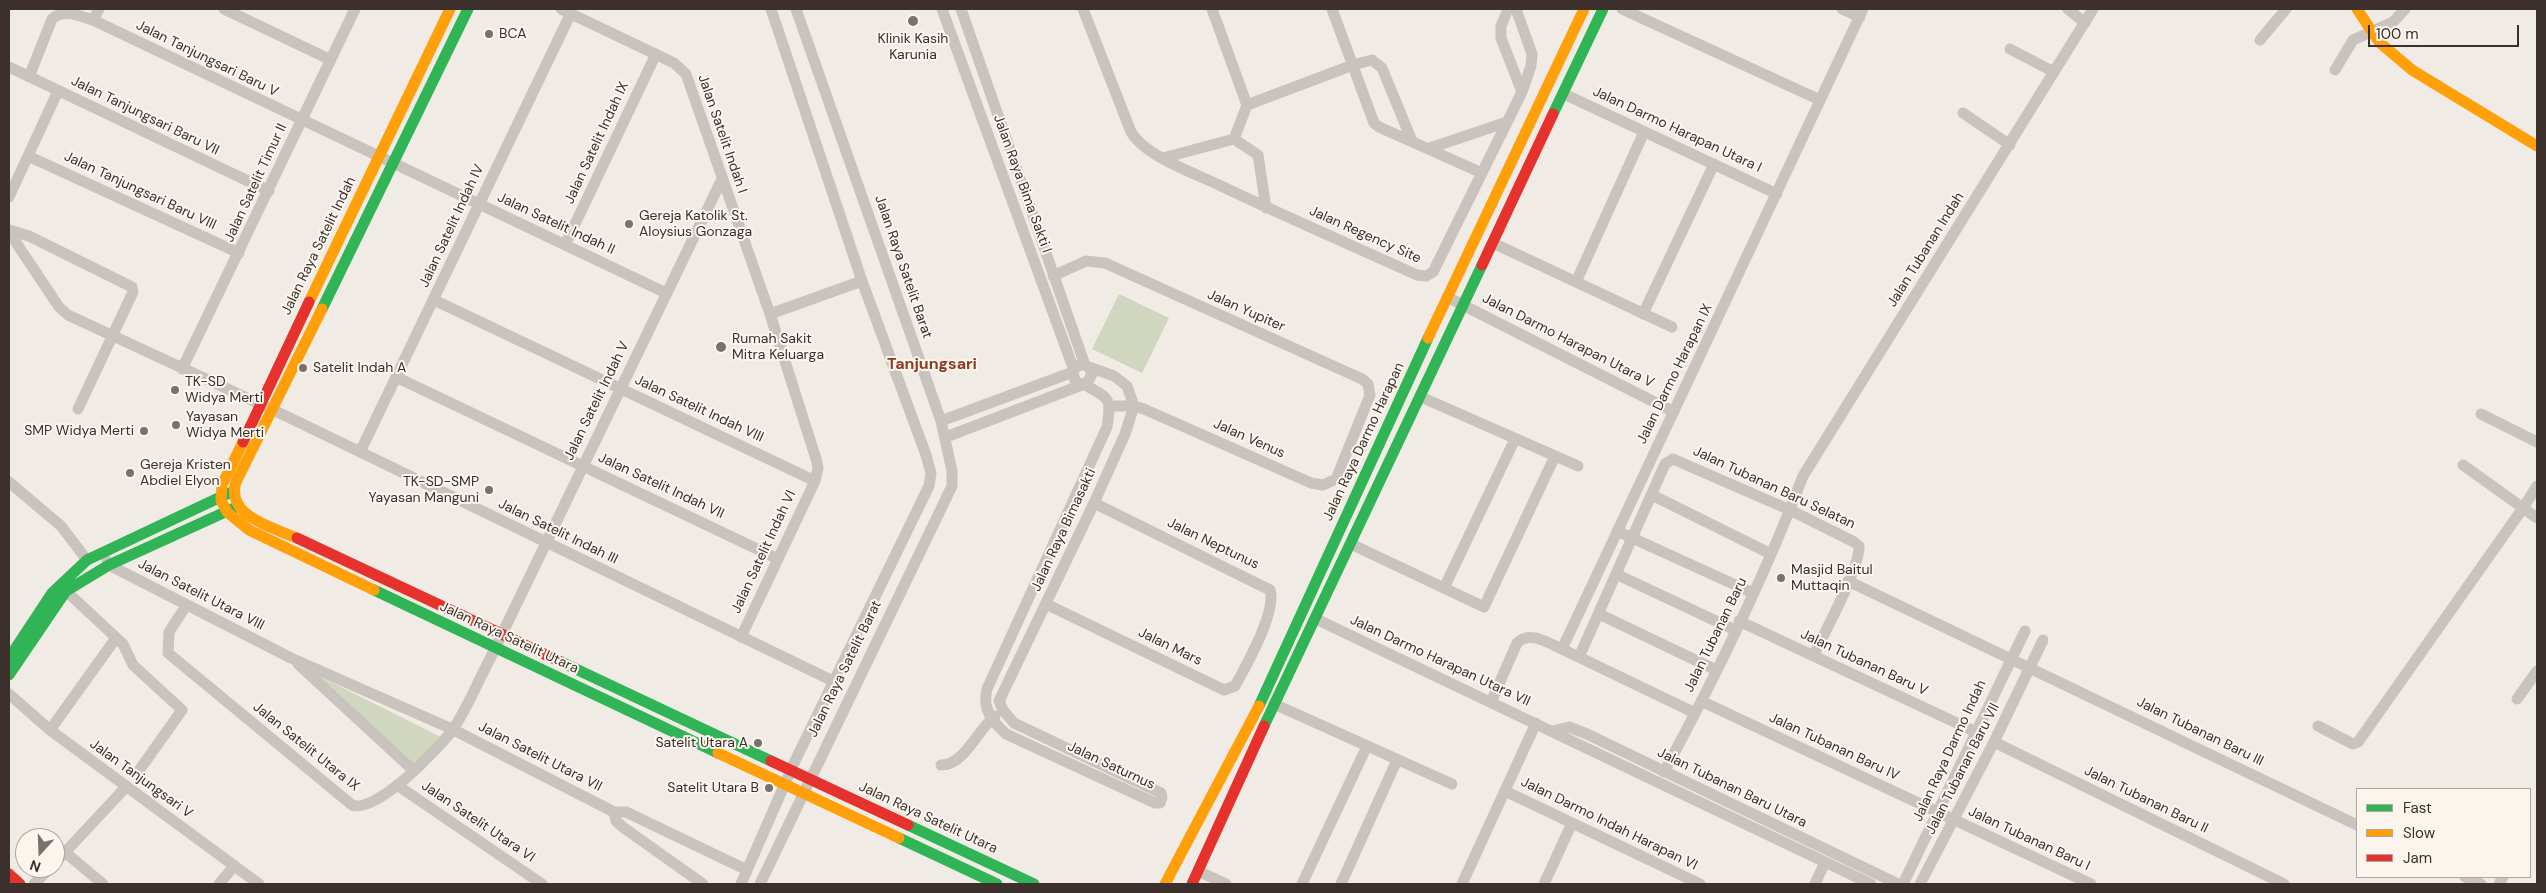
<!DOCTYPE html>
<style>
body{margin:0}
#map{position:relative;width:2546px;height:893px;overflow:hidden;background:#f0ebe5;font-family:"DM Sans",sans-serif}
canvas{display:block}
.frame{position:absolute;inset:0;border:10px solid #3b302b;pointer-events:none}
.legend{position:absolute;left:2356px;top:788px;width:175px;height:90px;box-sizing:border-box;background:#fbf5ee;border:1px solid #aea6a0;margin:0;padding:6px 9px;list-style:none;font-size:15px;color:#3b302b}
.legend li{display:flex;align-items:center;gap:10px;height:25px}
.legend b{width:25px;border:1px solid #aea6a0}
.north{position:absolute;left:15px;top:828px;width:50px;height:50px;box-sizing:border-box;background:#fbf5ee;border:1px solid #aea6a0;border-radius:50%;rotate:200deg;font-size:14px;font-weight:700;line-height:20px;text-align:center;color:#3b302b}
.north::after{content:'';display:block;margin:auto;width:18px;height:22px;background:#7a716c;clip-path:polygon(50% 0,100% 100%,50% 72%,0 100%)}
.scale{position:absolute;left:2368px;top:25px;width:151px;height:22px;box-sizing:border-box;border:2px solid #3b302b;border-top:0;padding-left:6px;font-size:15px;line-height:18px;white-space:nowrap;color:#3b302b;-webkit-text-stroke:4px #fbf5ee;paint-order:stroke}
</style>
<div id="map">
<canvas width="2546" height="893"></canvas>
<div class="frame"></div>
<ul class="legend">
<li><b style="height:6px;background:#30b455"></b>Fast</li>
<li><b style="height:6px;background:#ff9f0a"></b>Slow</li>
<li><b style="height:6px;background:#e5322d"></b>Jam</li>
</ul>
<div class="north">N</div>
<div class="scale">100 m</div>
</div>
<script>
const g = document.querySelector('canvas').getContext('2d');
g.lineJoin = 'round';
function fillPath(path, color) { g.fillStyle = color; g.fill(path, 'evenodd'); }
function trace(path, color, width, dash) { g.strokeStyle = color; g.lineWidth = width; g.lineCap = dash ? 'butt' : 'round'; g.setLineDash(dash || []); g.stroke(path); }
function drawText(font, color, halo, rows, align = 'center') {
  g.font = font + ' "DM Sans",sans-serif'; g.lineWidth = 4; g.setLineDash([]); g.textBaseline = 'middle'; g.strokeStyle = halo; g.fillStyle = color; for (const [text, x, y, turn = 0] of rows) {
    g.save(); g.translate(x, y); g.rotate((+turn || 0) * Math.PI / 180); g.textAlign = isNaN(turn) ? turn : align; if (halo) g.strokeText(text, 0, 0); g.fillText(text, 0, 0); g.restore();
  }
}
fillPath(new Path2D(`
 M1119 294 1169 318 1142 373 1092 349Z
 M311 672 443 738 415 766Z`), '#d1d6bf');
trace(new Path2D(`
 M224 9 331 60
 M561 9 674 63 686 74 770 314 817 462 818 468 815 481 741 637
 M942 9 1074 370
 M961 9 1085 365
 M1083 9 1131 132C1145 156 1194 173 1219 185 1284 216 1351 245 1417 275L1426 276 1433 272 1522 92 1531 66 1532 54 1516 9
 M1332 9 1374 123 1379 127 1482 173
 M1508 9 1501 26V38L1522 92
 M1622 9 1820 100
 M1842 9 1860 17
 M2068 9 2085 23
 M93 20 99 9
 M2260 40 2286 9
 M2010 49 2054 72
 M9 67 269 191
 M2335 70 2353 40 2393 22 2405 9
 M29 77 52 19C64 8 79 16 93 20L666 293
 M1564 94 1777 194
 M1247 105 1353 65 1372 60 1382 68 1412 141
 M1963 113 2010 145
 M1234 139 1258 155 1266 208
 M1430 148 1507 122
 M28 156 239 253
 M1163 158 1234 139 1247 105 1212 9
 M9 197 58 91
 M9 230 29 236 132 287 133 292 78 409
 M9 232 59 307 68 315 288 417 833 681
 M1493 243 1672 327
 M565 245 656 54
 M1053 276 1086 261 1105 263 1362 379 1368 384 1370 395 1336 479 1323 485 1311 483 1144 409 1134 406H1110
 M1576 282 1644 132
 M1447 297 1674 412
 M434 300 815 481
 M770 314 862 281
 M1643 314 1714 164
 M182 369 355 9
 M396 377 778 559
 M1083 384C1109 398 1112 397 1107 427L987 689C982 709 991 720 1006 734L1155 803H1160L1162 798 1161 793 1014 723 1003 710 999 701 1094 503 1125 434 1134 406 1127 386 1114 376 1089 367
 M1421 397 1578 466
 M2481 414 2537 442
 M941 421 1073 372
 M946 437 1087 383 1092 374 1089 367C1082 363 1076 365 1073 372L1075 381 1081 384
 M360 452 571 13
 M2463 465 2523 508 2537 486
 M9 482 61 526 87 560
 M1652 495 1771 554
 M1617 531 1753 593
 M1351 544 1484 607 1555 456
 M107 561 109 565 291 658 452 729 614 812H626L747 870
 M1618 575 1735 630
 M1848 581 2357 825
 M1444 588 1515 439
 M66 591 123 644 133 665 182 710 138 772
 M1046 604 1224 690 1235 686C1246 666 1277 612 1270 590L1094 503
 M186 606 169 632 168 653 352 805C376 814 439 749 453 729 467 709 477 683 489 661L721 181
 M1599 614 1716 670
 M1316 619 1871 884
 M1739 621 1976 732
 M1562 649 1695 713
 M1579 657 1665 464 1673 459 1790 510 1854 542 1859 546C1860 568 1824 633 1814 655
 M298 664 414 771
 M9 694 50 730 259 884
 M2517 699 2537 671
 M1701 701 2091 884
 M1491 702 1517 643C1530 630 1548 643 1562 649L1863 9
 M1274 704 1452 784
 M2318 726 2353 744 2358 742 2523 508 2537 518
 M50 730 116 638
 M1553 731 1569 727 1587 734 1898 884
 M1994 742 2284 884
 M941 765C965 765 977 730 995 716
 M1664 772C1715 678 1765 576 1803 476L2093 9
 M397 785 542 884
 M1505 791 1700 884
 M614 812 616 821 624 828 703 884
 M66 853 103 884
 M55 863 126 787
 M1198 871 1226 884
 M2465 877 2481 884
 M34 884 50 868
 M219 884 234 866
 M741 884 794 763 929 486 931 473 926 455 862 281 771 9
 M760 884 952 486V471L941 421 796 9
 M1302 884 1367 746
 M1341 884 1397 760
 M1462 884 1536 723
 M1544 884 1572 823
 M1815 884 1825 862
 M1903 884 2025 631
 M1920 884 1994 742 2043 640
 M2499 884 2503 877`), '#c9c3be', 11);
trace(new Path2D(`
 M1553 114 1603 9
 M322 309 468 9
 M374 590 718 753
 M9 658 52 593 87 560 229 493
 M561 662 771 761
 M9 675 66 591 109 565 234 508
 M1259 706 1428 338
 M1264 726 1482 265
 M908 825 1034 884
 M899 838 997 884`), '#30b455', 11);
trace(new Path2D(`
 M2357 9 2379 42 2412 70 2537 146
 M309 302 450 9
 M1428 338 1584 9
 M243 442 222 485 221 500 227 512 249 530 374 590
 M297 538C274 528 225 516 236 482L322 309
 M718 753 899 838
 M1165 884 1259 706`), '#ff9f0a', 11);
trace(new Path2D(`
 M1482 265 1553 114
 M243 442 309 302
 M297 538 561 662
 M771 761 908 825
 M9 874 20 884
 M1192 884 1264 726`), '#e5322d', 11);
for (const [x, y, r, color] of [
 [913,21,6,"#7a716c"],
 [489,34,5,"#7a716c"],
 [629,224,5,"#7a716c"],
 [721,347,6,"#7a716c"],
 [303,368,5,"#7a716c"],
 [175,390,5,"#7a716c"],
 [176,425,5,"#7a716c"],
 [144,431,5,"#7a716c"],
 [130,473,5,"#7a716c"],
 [489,490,5,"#7a716c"],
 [1781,578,5,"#7a716c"],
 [758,743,5,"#7a716c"],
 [769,788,5,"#7a716c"]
]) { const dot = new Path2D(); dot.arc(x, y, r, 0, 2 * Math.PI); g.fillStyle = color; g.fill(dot); trace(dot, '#fbf5ee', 2); }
drawText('14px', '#3b302b', '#fbf5ee', [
 ["BCA",499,34],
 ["Klinik Kasih",913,39,"center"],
 ["Karunia",913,55,"center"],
 ["Gereja Katolik St.",639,216],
 ["Aloysius Gonzaga",639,232],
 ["Rumah Sakit",732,339],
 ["Mitra Keluarga",732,355],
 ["Satelit Indah A",313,368],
 ["TK-SD",185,382],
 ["Widya Merti",185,398],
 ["Yayasan",186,417],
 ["Widya Merti",186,433],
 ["SMP Widya Merti",134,431,"right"],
 ["Gereja Kristen",140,465],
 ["Abdiel Elyon",140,481],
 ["TK-SD-SMP",479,482,"right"],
 ["Yayasan Manguni",479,498,"right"],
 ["Masjid Baitul",1791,570],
 ["Muttaqin",1791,586],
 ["Satelit Utara A",748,743,"right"],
 ["Satelit Utara B",759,788,"right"]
], 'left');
drawText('14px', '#3b302b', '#fbf5ee', [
 ["Jalan Tanjungsari Baru V",207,59,26],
 ["Jalan Tanjungsari Baru VII",145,116,26],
 ["Jalan Darmo Harapan Utara I",1677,130,25],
 ["Jalan Satelit Indah I",722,134,71],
 ["Jalan Satelit Indah IX",597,143,-65],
 ["Jalan Satelit Timur II",256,183,-65],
 ["Jalan Raya Bima Sakti I",1022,184,70],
 ["Jalan Tanjungsari Baru VIII",140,191,25],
 ["Jalan Satelit Indah II",556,224,25],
 ["Jalan Satelit Indah IV",452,226,-65],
 ["Jalan Regency Site",1365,235,24],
 ["Jalan Raya Satelit Indah",319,246,-64],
 ["Jalan Tubanan Indah",1926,250,-58],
 ["Jalan Raya Satelit Barat",903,267,71],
 ["Jalan Yupiter",1246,311,24],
 ["Jalan Darmo Harapan Utara V",1568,341,27],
 ["Jalan Darmo Harapan IX",1675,374,-64],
 ["Jalan Satelit Indah V",597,401,-64],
 ["Jalan Satelit Indah VIII",699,409,25],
 ["Jalan Venus",1249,439,24],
 ["Jalan Raya Darmo Harapan",1364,442,-65],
 ["Jalan Satelit Indah VII",661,486,25],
 ["Jalan Tubanan Baru Selatan",1774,488,25],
 ["Jalan Raya Bimasakti",1064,530,-65],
 ["Jalan Satelit Indah III",558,532,26],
 ["Jalan Neptunus",1213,544,26],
 ["Jalan Satelit Indah VI",764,552,-65],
 ["Jalan Satelit Utara VIII",201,595,27],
 ["Jalan Tubanan Baru",1716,635,-64],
 ["Jalan Raya Satelit Utara",509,638,25],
 ["Jalan Mars",1170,647,26],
 ["Jalan Darmo Harapan Utara VII",1440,661,25],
 ["Jalan Tubanan Baru V",1864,663,25],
 ["Jalan Raya Satelit Barat",845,669,-64],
 ["Jalan Tubanan Baru III",2200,732,26],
 ["Jalan Satelit Utara IX",306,747,39],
 ["Jalan Tubanan Baru IV",1834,747,25],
 ["Jalan Raya Darmo Indah",1950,751,-65],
 ["Jalan Satelit Utara VII",540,757,27],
 ["Jalan Saturnus",1111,766,25],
 ["Jalan Tubanan Baru VII",1963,769,-63],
 ["Jalan Tanjungsari V",141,779,36],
 ["Jalan Tubanan Baru Utara",1732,788,26],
 ["Jalan Tubanan Baru II",2146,800,26],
 ["Jalan Raya Satelit Utara",928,818,25],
 ["Jalan Satelit Utara VI",478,822,34],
 ["Jalan Darmo Indah Harapan VI",1609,824,26],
 ["Jalan Tubanan Baru I",2029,839,25]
]);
drawText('bold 16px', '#8c3b22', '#fbf5ee', [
 ["Tanjungsari",932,365]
]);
</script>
